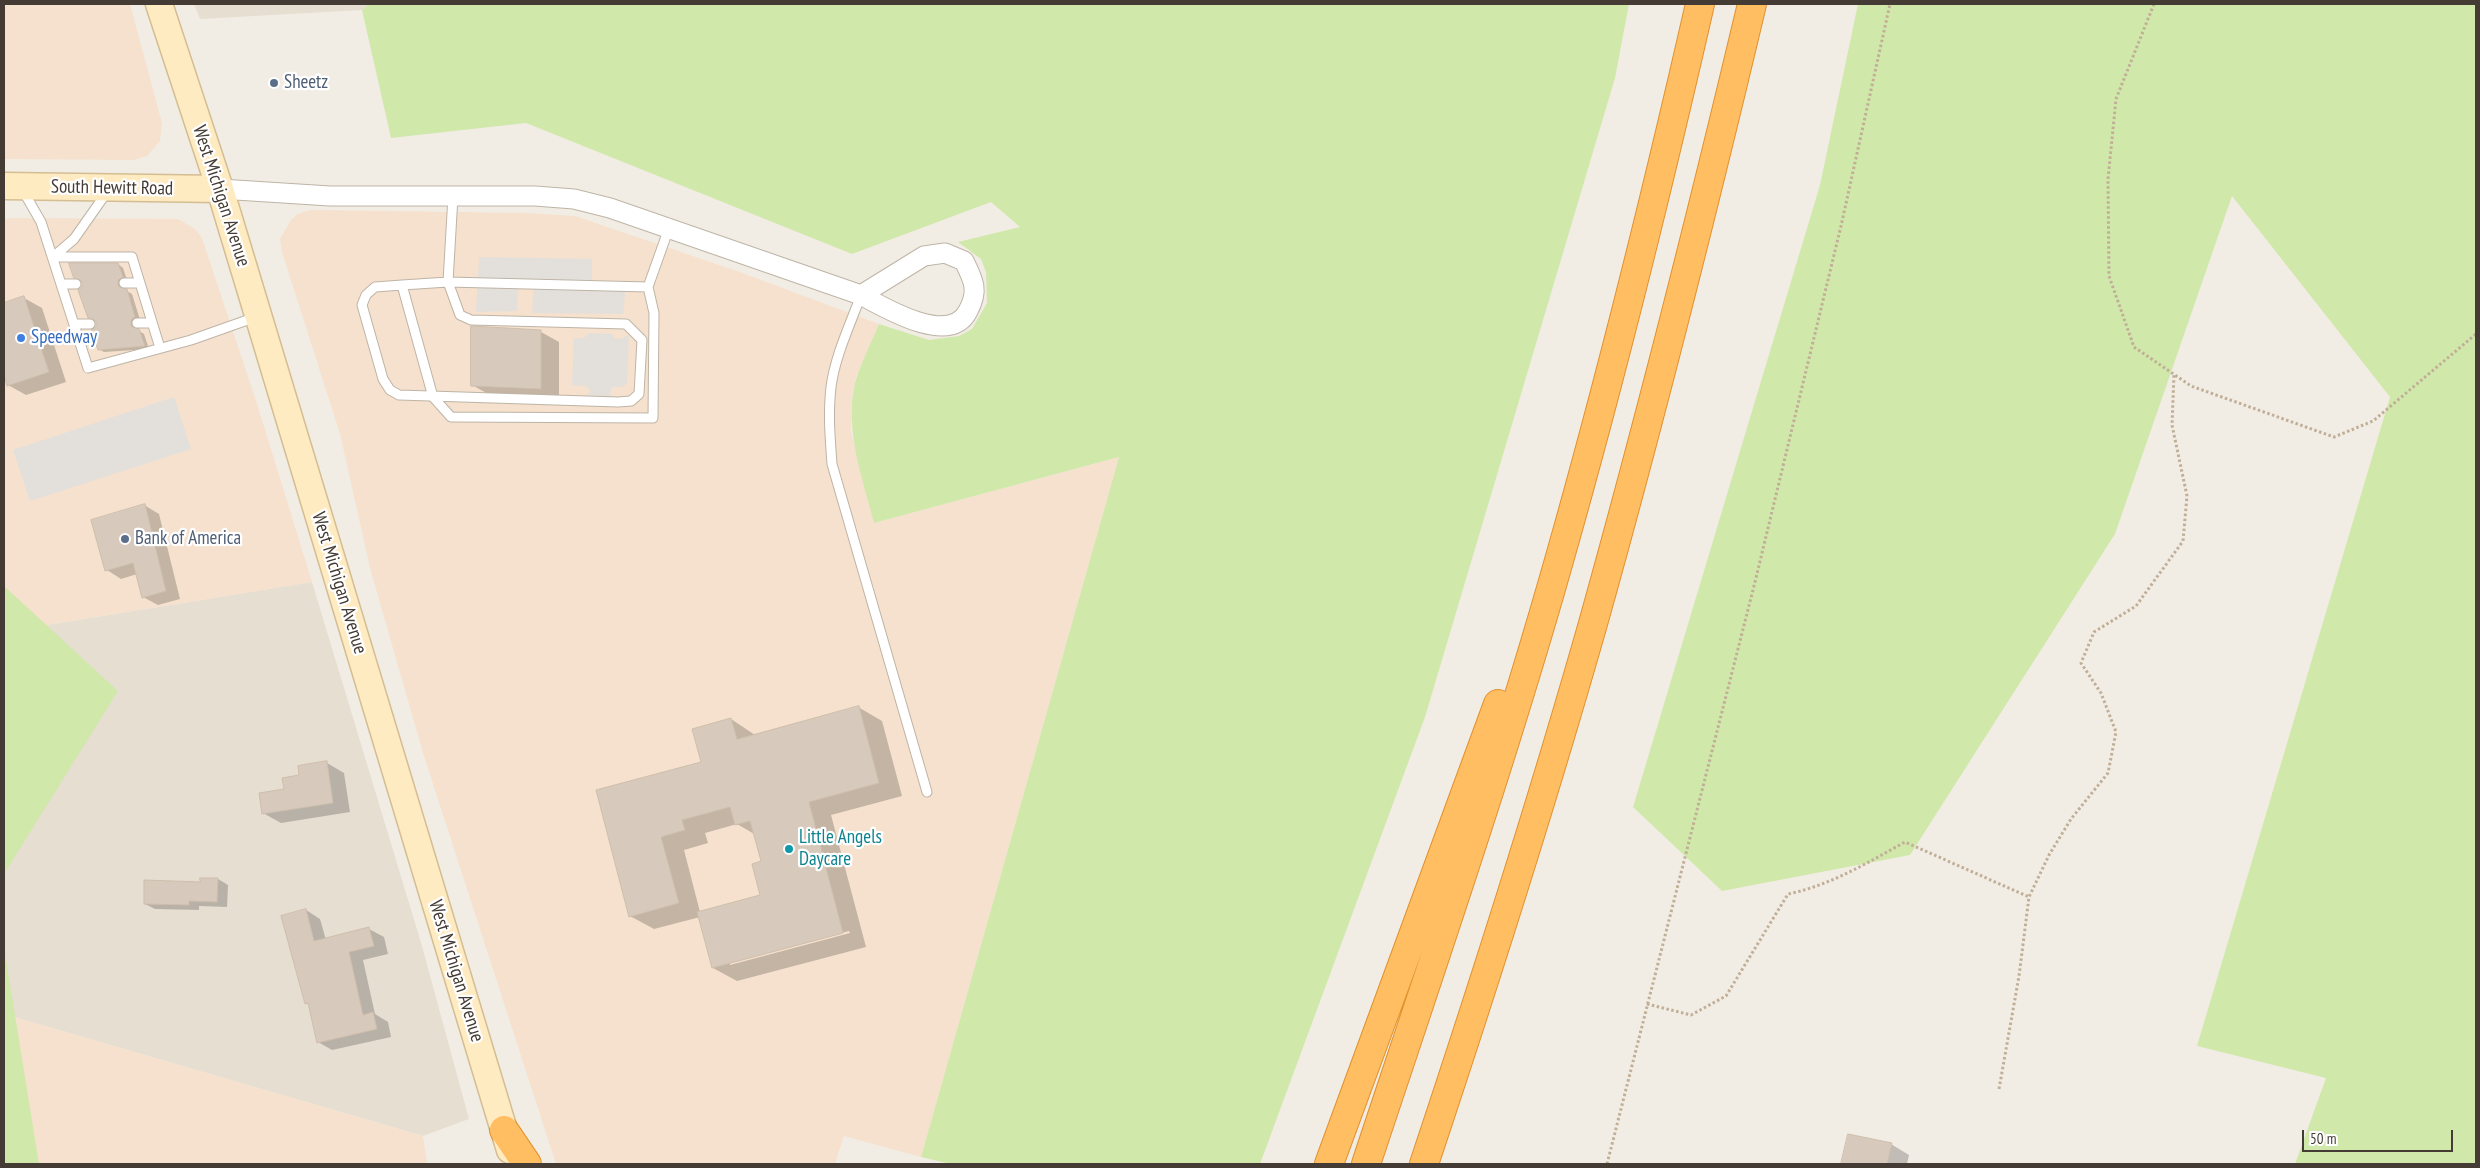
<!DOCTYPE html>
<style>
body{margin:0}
#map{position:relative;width:2480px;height:1168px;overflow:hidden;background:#f2ede4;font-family:"PT Sans Narrow",sans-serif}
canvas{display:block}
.frame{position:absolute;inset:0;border:5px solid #443c34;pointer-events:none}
.scale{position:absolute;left:2302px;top:1130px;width:151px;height:22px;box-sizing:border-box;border:2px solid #443c34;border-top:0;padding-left:6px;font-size:15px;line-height:18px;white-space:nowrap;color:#443c34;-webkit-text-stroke:4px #fff;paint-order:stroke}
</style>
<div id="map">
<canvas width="2480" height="1168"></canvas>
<div class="frame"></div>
<div class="scale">50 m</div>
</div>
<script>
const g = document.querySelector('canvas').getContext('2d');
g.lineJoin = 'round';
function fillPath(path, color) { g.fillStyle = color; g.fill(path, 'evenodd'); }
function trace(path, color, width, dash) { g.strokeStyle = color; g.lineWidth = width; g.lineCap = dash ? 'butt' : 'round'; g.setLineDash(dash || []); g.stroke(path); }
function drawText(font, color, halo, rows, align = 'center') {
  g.font = font + ' "PT Sans Narrow",sans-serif'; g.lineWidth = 4.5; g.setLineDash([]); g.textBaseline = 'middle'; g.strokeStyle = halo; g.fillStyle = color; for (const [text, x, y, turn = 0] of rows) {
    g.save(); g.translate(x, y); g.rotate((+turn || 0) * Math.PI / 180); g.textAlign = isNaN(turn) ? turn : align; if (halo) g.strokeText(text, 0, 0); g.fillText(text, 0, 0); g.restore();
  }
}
fillPath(new Path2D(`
 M194 4H369L362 10 200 19Z
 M312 582 422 946 469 1119 423 1136 4 1014V632Z`), '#e6ded1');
fillPath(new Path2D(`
 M4 4H130L162 123 160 141 147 156 134 160 4 159Z
 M310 210 526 213 575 216 737 271 879 324 857 374 852 396 851 431 874 523 1119 457 921 1157 844 1136 835 1164H556L423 753 370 568 340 434 282 252 280 239 291 220 298 214Z
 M13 218 178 219 195 229 202 238 258 407 312 582 4 632V219Z
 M4 1014 423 1136 427 1164H4Z`), '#f5e1cd');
fillPath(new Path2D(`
 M369 4H1629L1615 78 1425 717 1260 1164H951L921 1157 1119 457 874 523C862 475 841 422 858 373 864 357 872 340 879 324L929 340 959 336 972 329 987 303 986 272 981 259 958 242 1020 227 991 202 852 254 526 123 391 138 362 10Z
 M1858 4H2476V1164H2295L2326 1078 2197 1046 2390 397 2232 196 2115 534 1910 855 1722 891 1633 807 1820 185Z
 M4 586 118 691 4 874Z
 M4 947 39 1164H4Z`), '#d1e8ab');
fillPath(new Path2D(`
 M479 257 592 259V285L626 286 623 314 532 313 534 285 518 284 517 311 476 312Z
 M589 333 612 334 614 338 620 339 629 335 627 383 623 387H612L610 394 613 397 587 395 591 392 587 386 572 385 574 338H584Z
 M174 397 191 449 30 501 13 450Z`), '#e3e0dc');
fillPath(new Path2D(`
 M118 264 123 268 127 280 123 283V289L132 294 140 320 136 323V329L144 334 149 349 104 352 99 349Z
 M24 298 42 308 66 382 26 395 8 385 4 371V305Z
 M472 328 541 332 559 342V398L490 395 472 385Z
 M144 505 159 514 180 599 158 605 143 597 137 574 121 579 107 570Z
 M858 707 882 721 902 796 831 815 866 947 737 981 713 968 700 917 654 929 630 916 597 791 702 763 731 719 755 735ZM737 824 756 835 763 862 762 896 700 912 684 850 708 843 705 833ZM849 931 850 933 730 965V962Z
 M327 763 344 773 350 812 281 823 263 813 301 776Z
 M202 879H218L228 885 227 907 199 906V910L155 909 145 904 201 883Z
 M306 910 320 919 326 940 369 929 384 937 388 954 363 960 375 1014 388 1022 391 1037 332 1050 318 1042 310 1005 306 1003Z
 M1849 1135 1891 1144 1909 1155 1907 1164H1842Z`), '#0003');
const building = new Path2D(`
 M69 263H118L123 277 118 280V286L127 289 135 317 131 320V326L139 329 145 346 98 350 91 330 96 327V321L88 318 78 290 82 287V281L74 278Z
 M24 296 49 372 7 386 4 375V303Z
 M471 326 541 330V389L471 386Z
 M145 504 166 591 142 598 133 563 105 571 91 520Z
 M859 706 879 783 809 802 843 933 712 968 697 912 760 895 752 864 761 861 750 821 735 825 730 807 682 820 685 830 661 837 679 903 629 917 596 790 701 762 692 729 731 718 737 739Z
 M327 761 333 803 262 814 259 793 284 789 282 778 299 775 298 766Z
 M200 878H218L217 902 189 901V905L144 904V880L200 882Z
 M306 909 314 941 369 927 374 946 349 952 363 1015 373 1012 377 1029 317 1043 308 1003 305 1004 281 916Z
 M1848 1134 1892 1143 1887 1164H1841Z`);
fillPath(building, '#d7cabc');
trace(building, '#cfbeac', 1);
const lane = new Path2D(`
 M22 189 41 222 88 368 191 340 256 317
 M453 196 448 282 460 315 471 320 626 324 642 340 639 394 631 401 618 402 399 395 390 390 383 379 362 305 366 295 375 287 402 285 448 282 648 287
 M53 257H132L160 348
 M53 257 74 239 107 192
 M124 283H140
 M62 284H76
 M402 285 433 397 451 417 653 418 654 313 648 287 669 228
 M861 295C850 325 835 356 831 387 828 413 830 438 832 464L927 792
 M137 323H152
 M74 324H90`);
const street = new Path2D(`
 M220 189 330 196H535L574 199 610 208 861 295C885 308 950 347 968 311 979 291 974 281 964 261L945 253 924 256 861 295`);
const secondary = new Path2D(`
 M159 4 220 189 510 1150
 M4 186 220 189`);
const highway = new Path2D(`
 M504 1130 527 1164
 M1329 1164 1498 704
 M1366 1164C1429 974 1494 785 1550 592 1606 398 1655 201 1700 4
 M1424 1164C1484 984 1542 803 1594 620 1651 416 1703 210 1752 4`);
trace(lane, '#beb4a6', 11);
trace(street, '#beb4a6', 21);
trace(secondary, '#d4bd92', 29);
trace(highway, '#e1912f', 30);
trace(new Path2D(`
 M2154 4 2116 99 2108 179 2109 276 2134 347 2191 386 2334 437 2373 421 2476 334
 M1647 1004 1691 1015 1726 996 1788 894C1831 885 1867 863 1905 842L2029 897
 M1999 1089 2019 976 2029 897 2049 855 2071 819 2108 773 2116 732 2101 693 2081 663 2094 632 2136 606 2183 541 2187 496 2172 425 2174 375
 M1607 1164 1755 582 1841 226 1890 4`), '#c0ae97', 3, [2.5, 2.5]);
trace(lane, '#fff', 9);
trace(street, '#fff', 19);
trace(secondary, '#ffebc1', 26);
trace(highway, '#ffbe62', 28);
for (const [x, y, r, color] of [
 [274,83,5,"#5c6f8a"],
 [21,338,5,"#3f7fe0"],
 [125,539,5,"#5c6f8a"],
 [789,849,5,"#0f9aa8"]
]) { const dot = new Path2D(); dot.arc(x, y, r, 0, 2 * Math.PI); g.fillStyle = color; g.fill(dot); trace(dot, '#fff', 2); }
drawText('19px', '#4e5e75', '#fff', [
 ["Sheetz",284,83],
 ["Bank of America",135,539]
], 'left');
drawText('19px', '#443c34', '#fff', [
 ["South Hewitt Road",112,188,1],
 ["West Michigan Avenue",221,196,72],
 ["West Michigan Avenue",339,583,73],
 ["West Michigan Avenue",456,971,73]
]);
drawText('19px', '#366cbe', '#fff', [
 ["Speedway",31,338]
], 'left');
drawText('19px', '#0d838f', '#fff', [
 ["Little Angels",799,838],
 ["Daycare",799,860]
], 'left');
</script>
